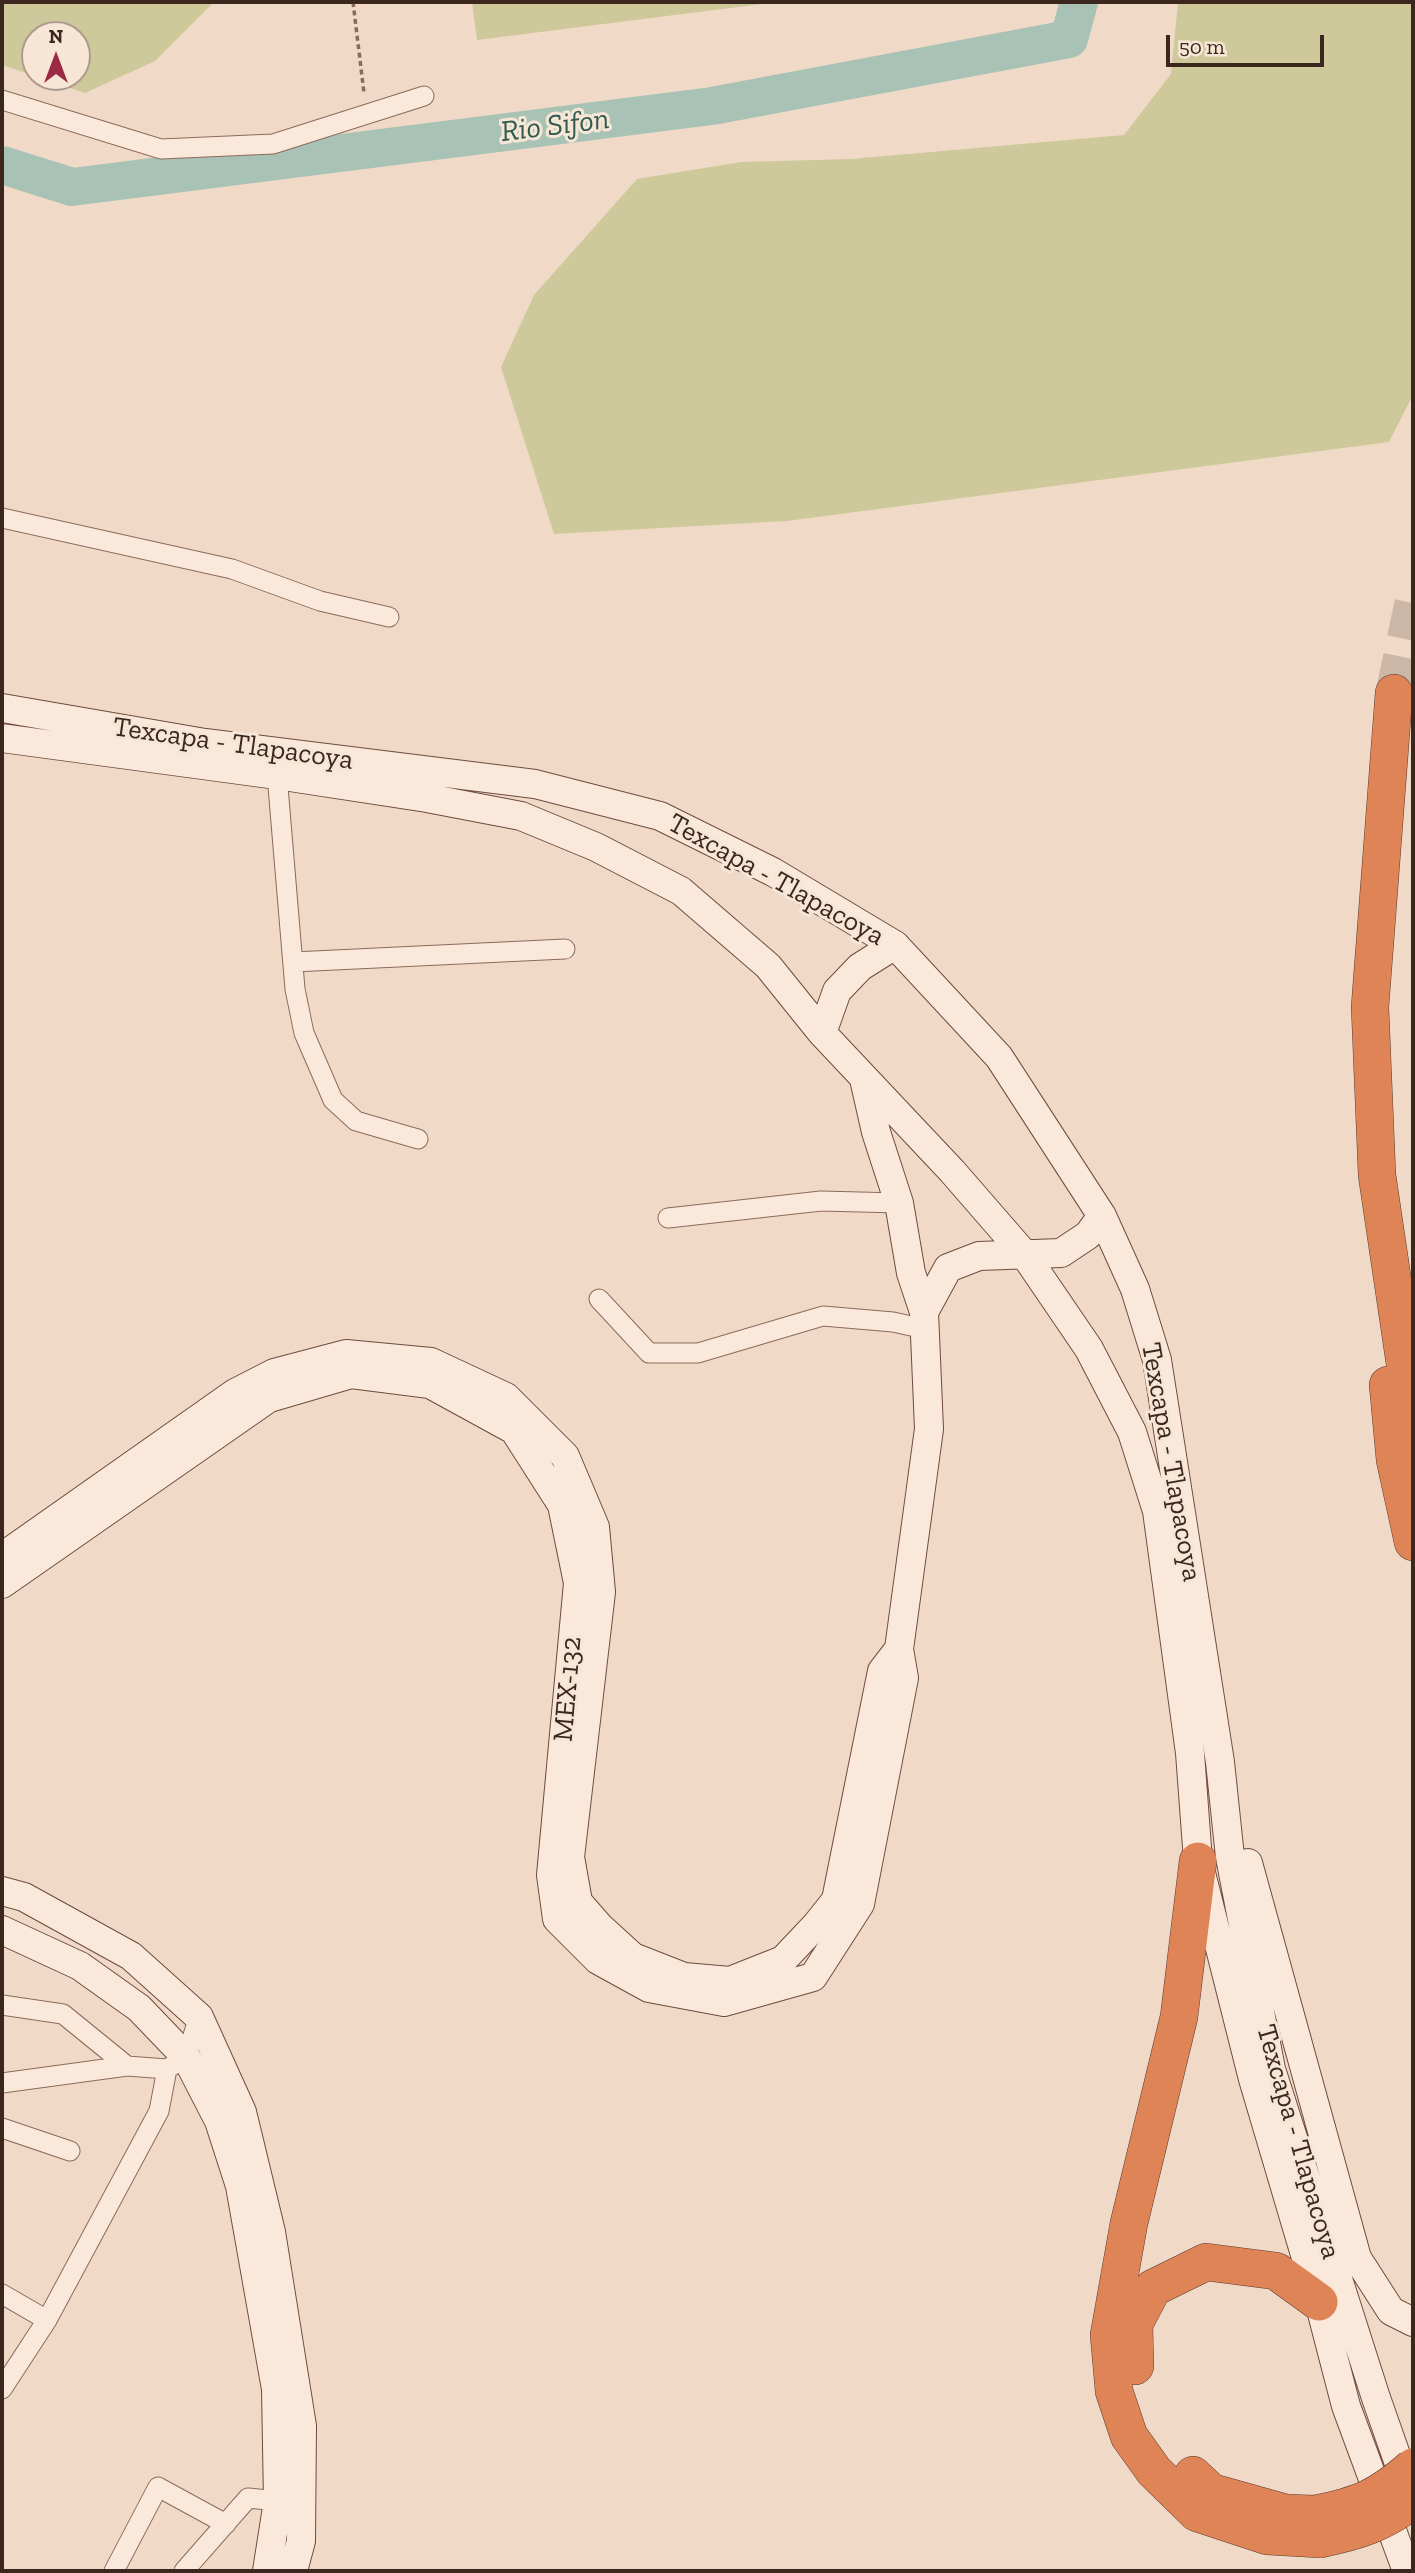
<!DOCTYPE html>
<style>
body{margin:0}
#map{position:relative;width:1415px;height:2573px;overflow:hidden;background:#f0dac7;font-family:"Zilla Slab",serif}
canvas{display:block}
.frame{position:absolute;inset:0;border:4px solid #3c271f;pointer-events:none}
.north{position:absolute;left:21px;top:21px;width:70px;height:70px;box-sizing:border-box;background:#f7e6d6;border:2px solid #ac9a8d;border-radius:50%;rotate:0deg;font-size:19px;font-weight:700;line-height:28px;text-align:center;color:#3c271f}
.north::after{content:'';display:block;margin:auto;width:24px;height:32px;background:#9c2a44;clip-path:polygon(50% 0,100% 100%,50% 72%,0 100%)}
.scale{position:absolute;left:1166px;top:35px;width:158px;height:32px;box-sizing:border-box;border:4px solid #3c271f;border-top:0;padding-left:9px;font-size:21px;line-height:24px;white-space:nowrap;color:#3c271f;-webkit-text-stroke:5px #f7e6d6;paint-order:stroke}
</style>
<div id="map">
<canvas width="1415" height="2573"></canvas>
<div class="frame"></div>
<div class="north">N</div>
<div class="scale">50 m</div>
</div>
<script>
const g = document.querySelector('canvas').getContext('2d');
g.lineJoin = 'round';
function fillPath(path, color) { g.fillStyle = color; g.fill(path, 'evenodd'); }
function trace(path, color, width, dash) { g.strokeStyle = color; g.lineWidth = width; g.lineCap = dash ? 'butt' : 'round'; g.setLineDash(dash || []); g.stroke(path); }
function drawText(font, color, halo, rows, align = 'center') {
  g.font = font + ' "Zilla Slab",serif'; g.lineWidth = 6; g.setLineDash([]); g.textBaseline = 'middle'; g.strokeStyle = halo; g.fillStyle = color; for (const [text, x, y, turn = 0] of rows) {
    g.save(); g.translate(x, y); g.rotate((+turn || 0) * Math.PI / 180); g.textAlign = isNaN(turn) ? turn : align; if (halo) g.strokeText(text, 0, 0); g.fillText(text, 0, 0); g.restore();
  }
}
fillPath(new Path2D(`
 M2 2H214L155 61 85 93 39 77H77V35H35V76L2 65Z
 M472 2H778L477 40Z
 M1178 2H1413V395L1389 442 787 521 554 534 501 367 534 295 637 179 741 162 851 159 1124 135 1171 74Z`), '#cec99a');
trace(new Path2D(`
 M2 165 72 187 712 106 1069 39 1079 2`), '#a8c3b5', 38);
trace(new Path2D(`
 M1394 693 1413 603`), '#ccb6a5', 37, [37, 18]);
const minor = new Path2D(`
 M2 100 161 149 273 144 424 96
 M2 518 232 569 320 601 389 617
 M277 775 295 989 304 1033 333 1100 356 1121 418 1139
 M293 962 565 949
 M668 1218 821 1201 899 1203
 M599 1299 649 1353H698L823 1316 893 1322 925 1329
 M2 2005 63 2014 127 2066
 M2 2083 127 2066 167 2069
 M2 2128 70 2151
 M2 2294 47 2320
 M2 2389 47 2320 159 2111 167 2069 186 2057 199 2017
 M114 2571 158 2487 226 2524
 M184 2571 248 2498 278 2501`);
const secondary = new Path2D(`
 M2 708 205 743 535 784 660 816 773 872 895 945 999 1057 1102 1216 1135 1289 1157 1360 1220 1762 1230 1857 1271 2069 1376 2398 1409 2492
 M2 738 277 775 427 798 521 816 596 847 681 891 768 966 822 1033 952 1171 1025 1255 1089 1349 1132 1432 1157 1511 1190 1753 1198 1861 1253 2079 1319 2302 1346 2406 1407 2571
 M822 1033 837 991 860 967 895 945
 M924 1312 948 1268 979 1256 1061 1253 1088 1235 1102 1216
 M2 1557 235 1393 274 1373 346 1354 431 1362 506 1397 565 1456 595 1527 601 1592 570 1857 578 1902 599 1926 633 1957 684 1977 730 1981 783 1960 817 1924 836 1900 882 1671 899 1649
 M2 1584 269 1398 351 1374 430 1384 514 1430 562 1505 578 1583 551 1875 557 1919 598 1960 649 1988 724 2002 813 1977 860 1904 904 1678 899 1649 929 1429 924 1312 911 1273 899 1203 876 1132 864 1079
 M1248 1863 1357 2258 1391 2311 1413 2322
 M2 1891 24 1897 131 1956 199 2017 242 2112 271 2232 302 2426 301 2541 293 2571
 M2 1930 80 1966 139 2008 186 2057 219 2121 240 2186 276 2389 278 2501 267 2571`);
const motorway = new Path2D(`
 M1394 693 1370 1007 1377 1175 1413 1418
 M1388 1385 1395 1460 1413 1542
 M1198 1861 1179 2017 1129 2223 1109 2335 1114 2391 1129 2436 1154 2471 1197 2513 1267 2536 1320 2539
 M1135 2366 1134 2324 1153 2288 1206 2262 1276 2271 1319 2302
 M1193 2475 1211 2492 1286 2513 1315 2514`);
trace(minor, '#8c6a5b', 21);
trace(secondary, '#6e4b3e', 30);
trace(motorway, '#5a3a2f', 38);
trace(new Path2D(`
 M353 2 364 93`), '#8c6a5b', 3.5, [5, 3.5]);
trace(minor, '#fae9da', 19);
trace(secondary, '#fae9da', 28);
trace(motorway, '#df8457', 37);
const motorwayBridge = new Path2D(`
 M1315 2514C1360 2505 1379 2497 1413 2467
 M1320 2539C1355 2532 1386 2523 1413 2499`);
trace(motorwayBridge, '#5a3a2f', 38, []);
trace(motorwayBridge, '#df8457', 37);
drawText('28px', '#3c271f', '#f7e6d6', [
 ["Texcapa - Tlapacoya",233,744,8],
 ["Texcapa - Tlapacoya",776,880,29],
 ["Texcapa - Tlapacoya",1171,1462,80],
 ["MEX-132",568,1689,-85],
 ["Texcapa - Tlapacoya",1298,2142,74]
]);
drawText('italic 30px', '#2e5c4f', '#f7e6d6', [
 ["Rio Sifon",555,126,-7]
]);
</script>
